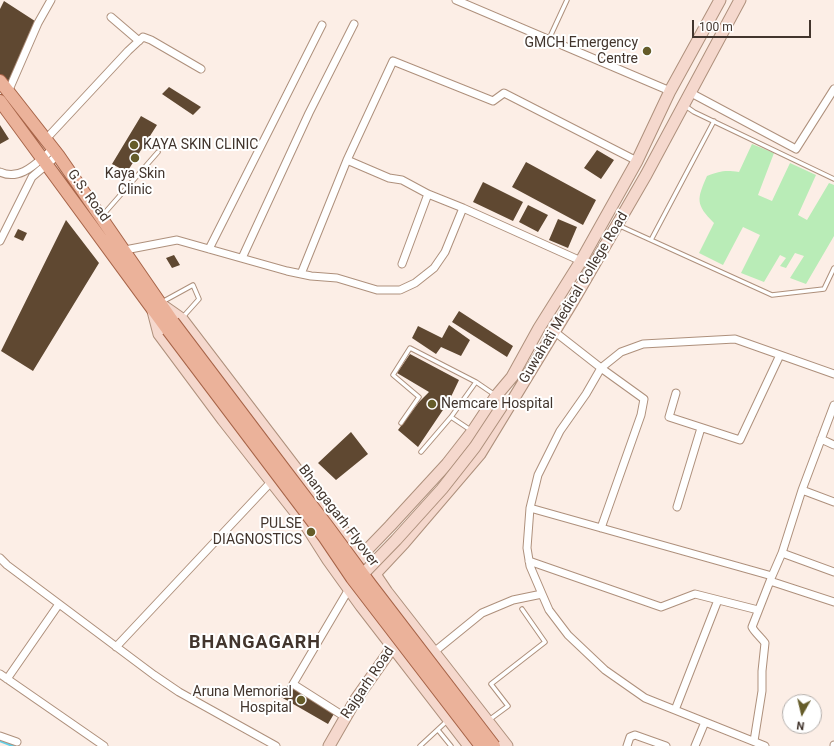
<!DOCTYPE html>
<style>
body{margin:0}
#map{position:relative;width:834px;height:746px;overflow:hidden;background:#fceee6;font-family:Roboto,sans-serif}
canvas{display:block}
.north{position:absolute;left:782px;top:694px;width:40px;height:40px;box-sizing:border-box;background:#fff;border:1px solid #b3aeab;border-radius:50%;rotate:188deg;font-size:11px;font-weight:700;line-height:16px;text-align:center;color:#42352d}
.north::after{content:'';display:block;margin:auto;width:14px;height:18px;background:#655c29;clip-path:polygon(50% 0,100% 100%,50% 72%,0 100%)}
.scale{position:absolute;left:692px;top:20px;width:119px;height:18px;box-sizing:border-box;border:2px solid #42352d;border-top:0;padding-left:5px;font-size:12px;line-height:14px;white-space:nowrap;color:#42352d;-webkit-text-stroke:3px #fff;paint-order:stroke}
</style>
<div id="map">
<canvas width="834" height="746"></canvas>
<div class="north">N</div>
<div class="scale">100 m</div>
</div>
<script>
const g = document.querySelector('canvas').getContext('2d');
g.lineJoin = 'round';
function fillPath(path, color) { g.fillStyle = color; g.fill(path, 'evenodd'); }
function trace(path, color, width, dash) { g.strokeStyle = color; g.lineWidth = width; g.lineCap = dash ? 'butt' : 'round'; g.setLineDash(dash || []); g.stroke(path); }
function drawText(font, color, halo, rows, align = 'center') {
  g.font = font + ' Roboto,sans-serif'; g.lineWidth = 4; g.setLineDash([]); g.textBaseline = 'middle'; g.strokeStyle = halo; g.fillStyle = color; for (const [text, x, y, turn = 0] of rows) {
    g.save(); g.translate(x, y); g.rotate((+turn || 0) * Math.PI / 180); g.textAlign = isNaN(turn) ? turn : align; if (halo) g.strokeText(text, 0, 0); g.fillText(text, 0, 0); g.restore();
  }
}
fillPath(new Path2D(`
 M752 144 774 153 758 195 772 201 790 163 816 175 798 215 807 220 829 183 834 185V236L806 284 790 278 804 256 795 253 786 268 780 266 786 258 780 255 764 282 741 273 760 235 743 227 723 265 699 253 714 223C695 204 697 199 707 176 720 171 725 170 739 172Z`), '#b9ecb7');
trace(new Path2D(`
 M0 741 13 746`), '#64cfe7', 2.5);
fillPath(new Path2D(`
 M4 1 38 23 8 92 0 81V9Z
 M169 87 201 107 193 115 162 94Z
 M141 116 157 125 127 172 112 164Z
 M0 125 9 139 0 144Z
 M597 150 614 160 601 179 584 168Z
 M526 162 596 200 583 225 512 187Z
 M483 182 523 202 513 221 473 202Z
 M528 205 548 215 538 232 519 222Z
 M558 219 577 227 568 248 549 240Z
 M66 220 99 263 33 371 1 351Z
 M18 229 27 233 23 241 14 237Z
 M174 255 180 265 172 268 166 258Z
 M459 311 513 346 507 357 452 322Z
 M449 325 470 340 461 356 441 347 436 354 412 338 418 326 442 338Z
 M410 354 459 380 449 401 418 447 398 430 419 402 429 392 397 373Z
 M351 432 368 454 336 480 318 463Z
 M288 685 335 712 328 724 281 697Z`), '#5f4831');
const service = new Path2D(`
 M549 39 567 0
 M684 105 694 112 834 179
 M102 216 158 152
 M620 226 772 295 824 289 834 268
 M651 240 714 121
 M162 302 193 285 199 299 182 318
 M451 417 476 382
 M401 423 419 397 393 375 410 348 476 382 495 395
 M421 452 451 417 472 431
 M489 720 508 706 491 684 545 642 522 609
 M438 730 451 746
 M420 746 447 721`);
const minor = new Path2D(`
 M456 0 670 91
 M111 17 139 41
 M8 92 38 23 51 0
 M691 93 796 149 834 89
 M46 139 128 51 143 37 151 40 201 69
 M347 160 389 178 402 180 428 194 463 208 581 261
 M0 172C21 182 38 161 53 149
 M0 241 32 177 58 155
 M209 249 322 25
 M125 250 177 240 287 271 311 276 337 278 377 290H400L415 283 434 268 445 252 463 208
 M242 258 309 113 354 24
 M402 264 428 194
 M301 274 347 160 393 61 493 101 504 93 637 161
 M555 332 601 368 621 352 643 344 735 339 834 374
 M676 393 669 417 740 440 780 355
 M834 405 802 490 834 502
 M821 439 834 445
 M677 507 701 428
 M530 508 772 576 782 553 834 572
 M601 528 641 415 644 399 601 368 586 394 560 431 538 475 530 508 527 548 530 566 542 594 549 610 568 635 605 670 645 698 765 746
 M782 553 802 490
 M0 558 7 565 154 675 179 692 276 746
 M529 561 661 607 695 594 758 610
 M770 581 834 602
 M116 647 271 482
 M434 652 482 613 513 600 542 594
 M0 674 104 746
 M7 679 59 604
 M675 710 718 600
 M345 717 293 684 349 589
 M0 736 17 742
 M754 741 762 691V671L765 643C761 637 755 633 752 627L772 576
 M627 746 630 737 635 735 666 746
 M695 746 705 722
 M834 746V745`);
const secondary = new Path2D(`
 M162 305 182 319 362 555 387 592 507 746
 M153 311 159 334 223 420 307 527 328 560 361 606 469 746
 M362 555 390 526 447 464 472 432 496 396 512 377 539 328 581 261 637 161 670 91 720 0
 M375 574 404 543 480 454 573 301 646 175 740 0
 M329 746 356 699 397 641`);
const primary = new Path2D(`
 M0 81 58 155 173 322
 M0 101 168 330`);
trace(service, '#ae907c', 5.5);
trace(minor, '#ae907c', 9);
trace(secondary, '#ae907c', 13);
trace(primary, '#a76448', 14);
trace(service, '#fff', 3.5);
trace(minor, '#fff', 7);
trace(secondary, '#f5d8cd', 11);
trace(primary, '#ebb29a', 12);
const secondaryBridge = new Path2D(`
 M363 574 396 540 442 489 475 447 504 403`);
const primaryBridge = new Path2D(`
 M173 322 287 473 328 527 370 584 494 746
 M168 330 325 538 352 578 481 746`);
trace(secondaryBridge, '#ae907c', 13, []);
trace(primaryBridge, '#a76448', 14, []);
trace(secondaryBridge, '#f5d8cd', 11);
trace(primaryBridge, '#ebb29a', 12);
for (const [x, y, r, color] of [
 [647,51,5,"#655c29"],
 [134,145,5,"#655c29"],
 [135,158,5,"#655c29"],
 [432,404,5,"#655c29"],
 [311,532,5,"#655c29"],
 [301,700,5,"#655c29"]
]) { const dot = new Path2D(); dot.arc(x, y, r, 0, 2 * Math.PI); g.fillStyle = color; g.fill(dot); trace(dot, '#fff', 1.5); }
drawText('14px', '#42352d', '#fff', [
 ["GMCH Emergency",638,43],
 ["Centre",638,59],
 ["KAYA SKIN CLINIC",143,145,"left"],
 ["Kaya Skin",135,174,"center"],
 ["Clinic",135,190,"center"],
 ["Nemcare Hospital",441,404,"left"],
 ["PULSE",302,524],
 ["DIAGNOSTICS",302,540],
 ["Aruna Memorial",292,692],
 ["Hospital",292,708]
], 'right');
drawText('14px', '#42352d', '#fff', [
 ["G.S. Road",88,196,54],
 ["Guwahati Medical College Road",574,298,-59],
 ["Bhangagarh Flyover",338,516,53],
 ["Rajgarh Road",368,683,-56]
]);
g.letterSpacing = '1px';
drawText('bold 18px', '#42352d', '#fff', [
 ["BHANGAGARH",255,643]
]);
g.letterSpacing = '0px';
</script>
